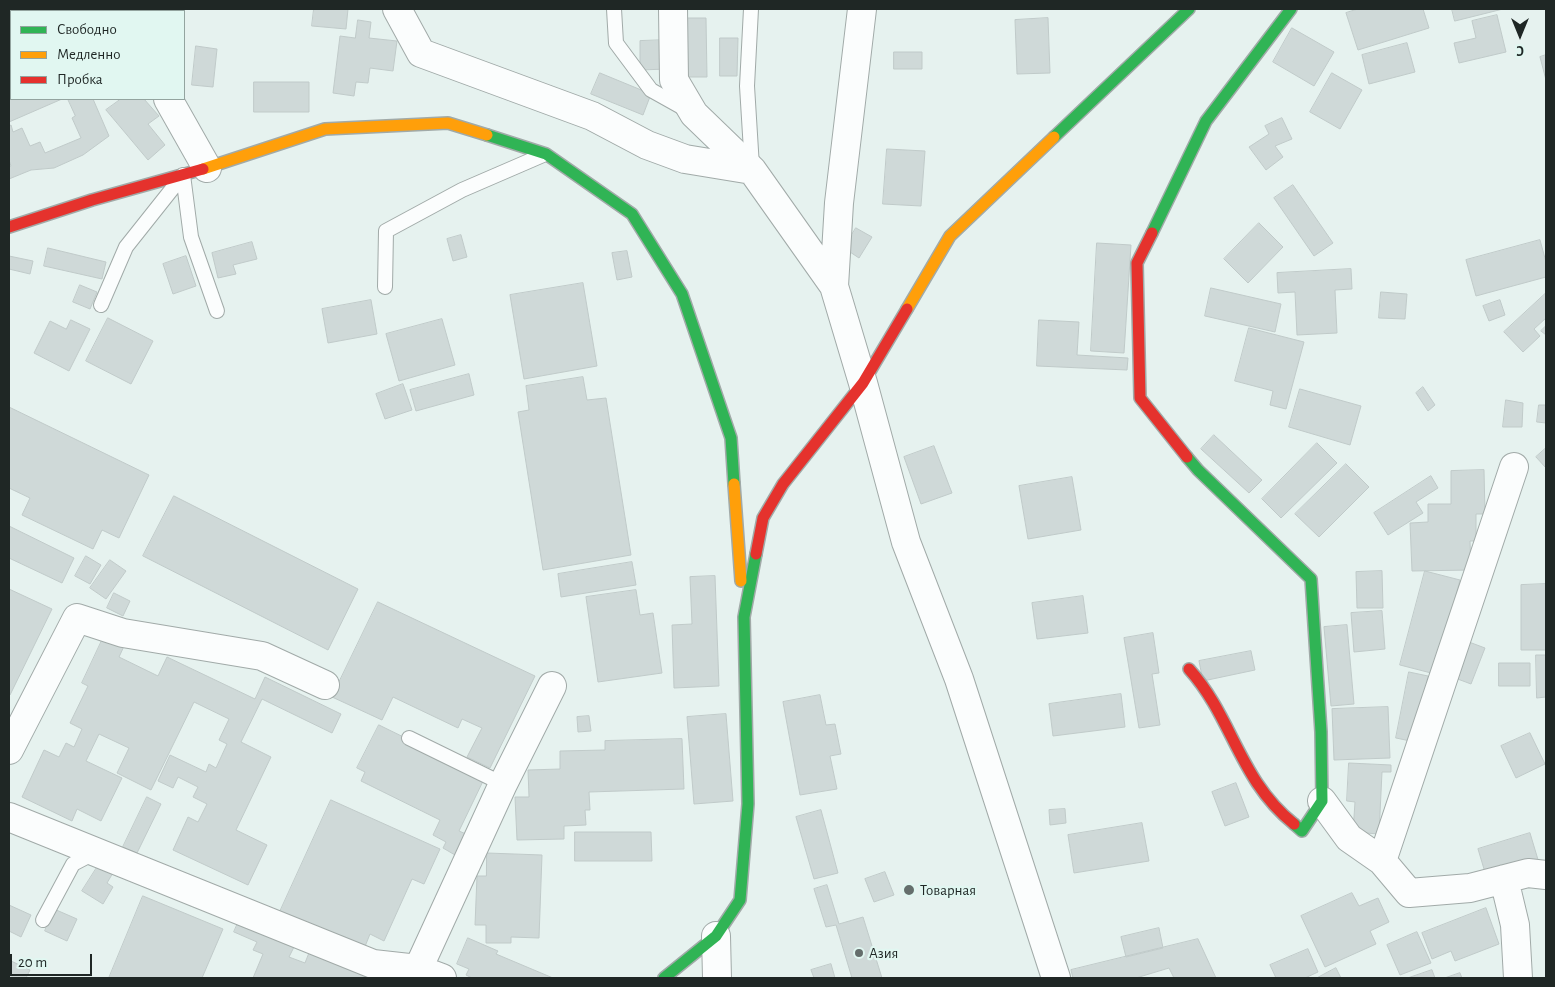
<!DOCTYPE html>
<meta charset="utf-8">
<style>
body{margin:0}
#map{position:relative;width:1555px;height:987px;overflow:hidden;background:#e6f2ef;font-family:"Alegreya Sans",sans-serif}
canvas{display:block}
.frame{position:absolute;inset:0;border:10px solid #1f2725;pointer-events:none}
.legend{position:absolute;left:10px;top:10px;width:175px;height:90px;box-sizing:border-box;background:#e1f7f1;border:1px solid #93a49f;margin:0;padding:6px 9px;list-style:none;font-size:15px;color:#1f2725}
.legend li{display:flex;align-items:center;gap:10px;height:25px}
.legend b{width:25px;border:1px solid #93a49f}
.north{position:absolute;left:1495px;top:10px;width:50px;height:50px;-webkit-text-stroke:4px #e1f7f1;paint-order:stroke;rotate:180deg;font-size:14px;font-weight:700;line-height:20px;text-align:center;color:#1f2725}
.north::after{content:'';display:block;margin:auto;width:18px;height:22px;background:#1f2725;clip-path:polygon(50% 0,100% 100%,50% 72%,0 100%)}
.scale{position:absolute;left:10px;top:954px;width:82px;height:22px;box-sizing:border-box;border:2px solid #1f2725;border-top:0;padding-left:6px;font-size:15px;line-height:18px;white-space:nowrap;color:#1f2725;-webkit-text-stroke:4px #e1f7f1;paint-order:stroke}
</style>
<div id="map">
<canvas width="1555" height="987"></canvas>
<div class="frame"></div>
<ul class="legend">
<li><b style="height:6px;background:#30b455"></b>Свободно</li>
<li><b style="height:6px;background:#ff9f0a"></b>Медленно</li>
<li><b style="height:6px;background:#e5322d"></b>Пробка</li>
</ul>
<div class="north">С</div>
<div class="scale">20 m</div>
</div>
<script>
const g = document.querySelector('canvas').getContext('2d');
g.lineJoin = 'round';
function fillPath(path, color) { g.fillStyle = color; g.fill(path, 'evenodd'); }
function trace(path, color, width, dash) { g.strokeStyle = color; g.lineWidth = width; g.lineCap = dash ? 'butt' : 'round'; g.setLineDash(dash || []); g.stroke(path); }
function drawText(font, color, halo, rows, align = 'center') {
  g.font = font + ' "Alegreya Sans",sans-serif'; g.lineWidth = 4.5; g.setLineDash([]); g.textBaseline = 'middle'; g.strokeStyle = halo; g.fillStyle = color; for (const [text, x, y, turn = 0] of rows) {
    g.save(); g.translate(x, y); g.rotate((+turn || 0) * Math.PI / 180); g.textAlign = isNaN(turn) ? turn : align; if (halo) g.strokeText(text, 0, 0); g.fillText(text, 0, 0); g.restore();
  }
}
const building = new Path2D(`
 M37 9H63L65 11H39Z
 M116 9H123L128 11H114Z
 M314 9H348L346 29 312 26Z
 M1358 9H1423L1429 28 1358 50 1346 13Z
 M1452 9H1503L1455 21Z
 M1497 15 1506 52 1459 63 1454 43 1476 38 1472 21Z
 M682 18H706L707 77H682Z
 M1048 18 1050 73 1017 74 1015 20Z
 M358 20 371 22 369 38 397 41 393 71 370 68 368 83 356 82 354 96 333 93 340 36 355 38Z
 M1292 28 1334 52 1314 86 1273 62Z
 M720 38H738L737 76H720Z
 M667 40V69L640 70V41Z
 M1407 43 1415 72 1369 84 1362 55Z
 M196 46 217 49 213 87 192 85Z
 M894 52H922V69H894Z
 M1546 55V80L1540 57Z
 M11 72V99H62L9 122V74Z
 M600 73 651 94 643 115 591 94Z
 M1332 73 1362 90 1340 129 1310 112Z
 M254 82H309V112H254Z
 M68 99H93L109 136 83 155 54 168 31 170 9 179V167L11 166 9 160V126L11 125 13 132 22 128 30 146 40 142 45 153 81 138 72 118 75 116Z
 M121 99H144L159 116 148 124 165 145 148 160 106 110Z
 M1282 118 1292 139 1275 146 1283 157 1266 170 1249 147 1269 134 1265 126Z
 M887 149 925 151 921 206 883 204Z
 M1293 185 1333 243 1314 256 1274 198Z
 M1259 223 1283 247 1248 283 1224 259Z
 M856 228 872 237 859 258 844 248Z
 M461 235 467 257 453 261 447 239Z
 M1540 240 1546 262V277L1476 296 1466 260Z
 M252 242 257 259 233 265 236 274 218 278 212 253Z
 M1097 243 1131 245 1124 353 1091 351Z
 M48 248 106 262 102 279 44 266Z
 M627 251 632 277 617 280 612 253Z
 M9 256 33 261 30 274 9 269Z
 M186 256 196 286 173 294 163 264Z
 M1351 269 1352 289 1335 290 1337 333 1297 335 1295 292 1278 293 1277 273Z
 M583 283 597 366 524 379 510 295Z
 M80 285 97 292 90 309 73 302Z
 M1211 288 1281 304 1275 332 1205 316Z
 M1381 292 1407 294 1405 319 1379 318Z
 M1546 293V318L1534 329 1540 336 1523 352 1504 332Z
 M371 300 377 334 328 343 322 309Z
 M1500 300 1505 315 1489 321 1483 306Z
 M108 318 153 341 131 384 86 361Z
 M442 319 455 365 399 381 386 334Z
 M71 320 90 329 69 371 34 353 50 321 66 329Z
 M1039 320 1079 322 1077 355 1128 358 1127 370 1037 366Z
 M1546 326V335L1541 331Z
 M1249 328 1304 342 1286 409 1270 405 1273 391 1235 381Z
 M469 374 474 395 416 411 410 390Z
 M583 377 587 400 606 398 631 555 543 570 518 412 529 410 526 386Z
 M403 384 412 410 385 419 376 394Z
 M1423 387 1435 405 1428 411 1416 393Z
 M1300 389 1361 406 1350 445 1289 427Z
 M1506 400 1523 403 1522 427H1503Z
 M1539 405H1546V423L1537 422Z
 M9 407 149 475 119 538 102 530 93 549 22 515 30 498 9 488Z
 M1214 435 1262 480 1249 493 1201 449Z
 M1317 443 1337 463 1281 518 1262 499Z
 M934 446 952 493 921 504 904 457Z
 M1546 448V468L1536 457Z
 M1346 464 1369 487 1319 537 1295 514Z
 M1484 470 1485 514H1476V541H1470L1471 570 1412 571 1410 523 1428 522V504H1451V471Z
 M1431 476 1438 488 1416 502 1423 513 1388 535 1374 513Z
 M1072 477 1081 530 1028 539 1019 486Z
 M174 496 358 589 328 650 143 556Z
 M9 526 74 558 62 583 9 558Z
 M86 556 101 565 90 584 75 576Z
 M110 560 126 571 106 599 90 588Z
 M632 562 636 585 561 597 558 574Z
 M1382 571 1383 608H1357L1356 572Z
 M1425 571 1460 580 1435 674 1400 665Z
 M715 576 719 686 674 688 672 625 692 624 690 577Z
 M1546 584V650H1521V585Z
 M9 589 52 609 10 695H9Z
 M636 590 640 615 653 613 662 673 598 682 586 597Z
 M114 593 130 601 123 616 107 608Z
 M1083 596 1088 633 1037 639 1032 603Z
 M378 602 535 676 490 768 467 757 482 728 462 719 458 728 393 697 382 720 332 697Z
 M1382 611 1385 649 1354 652 1351 613Z
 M1347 625 1354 704 1331 706 1324 627Z
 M1153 633 1159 673 1152 674 1160 725 1139 728 1124 638Z
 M105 634 125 644 119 657 158 676 167 657 255 699 265 677 341 714 332 733 262 699 241 742 271 757 236 830 267 845 248 885 173 850 188 817 198 822 207 804 193 797 198 787 178 777 173 788 158 781 170 755 206 772 209 764 216 768 227 744 219 740 229 719 194 702 151 790 117 773 129 748 99 734 86 761 122 778 101 821 77 809 72 821 22 797 44 750 59 757 66 743 74 747 82 729 70 723 88 686 82 683Z
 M1461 639 1485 648 1471 684 1447 675Z
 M1251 651 1255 670 1203 681 1199 661Z
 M1536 655H1546V697L1537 698Z
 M1499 663H1530V686H1499Z
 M1409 672 1428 676 1415 742 1396 738Z
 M1121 694 1125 727 1053 736 1049 704Z
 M820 695 826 725 835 724 841 754 830 756 837 789 800 795 783 702Z
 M1388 707 1390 758 1334 760 1332 709Z
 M726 714 733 801 694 804 687 717Z
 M589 716 591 731 578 732 577 717Z
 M379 725 485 777 459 831 466 834 455 855 443 848 446 842 433 835 440 820 361 781 365 772 357 768Z
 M1530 733 1545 764 1516 778 1501 746Z
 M682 739 684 789 589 792 590 810H585L586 825 564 826V839L517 840 515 797H529L528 770 560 769V751L605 750V741Z
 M1349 763 1391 765V772H1382L1379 834 1353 832 1355 802 1347 801Z
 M1236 783 1249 817 1225 826 1212 792Z
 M147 797 161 804 137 853 123 847Z
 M331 800 440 849 424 884 412 879 384 941 370 934 362 954 278 916Z
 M1065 809 1066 823 1050 825 1049 810Z
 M821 810 838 873 814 879 796 817Z
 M1142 823 1149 861 1074 873 1068 835Z
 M575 832H651L652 861H575Z
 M1530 833 1539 863 1487 879 1478 849Z
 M487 853 542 855 539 938 511 937V943H486V925H475L477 876H486Z
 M103 858 117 866 107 883 113 887 103 904 82 891Z
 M885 872 894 895 874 902 865 879Z
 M827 885 839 924 863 917 882 978H852L836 925 826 927 814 889Z
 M1352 893 1359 906 1378 898 1389 922 1370 931 1376 944 1325 967 1301 916Z
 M143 896 223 929 202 978H109Z
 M9 905 31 915 21 937 9 931Z
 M1486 908 1499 944 1455 961 1451 951 1432 959 1422 933Z
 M54 909 77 919 67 941 45 931Z
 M241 916 286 935 282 943 294 947 289 957 305 963 312 945 381 978H253L263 954 253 950 257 942 234 932Z
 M1159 928 1163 948 1126 957 1121 937Z
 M1417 932 1431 963 1400 975 1387 945Z
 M468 938 498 951 496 954 553 978H472L466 975 469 969 457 964Z
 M1198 939 1216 978H1174L1169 968 1136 978H1073L1071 970Z
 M1308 949 1318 972 1305 978H1276L1270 965Z
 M9 960 30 970 26 978H9Z
 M831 964 835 978H814L811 970Z
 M1336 968 1341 978H1317Z
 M1432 970 1435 978H1408Z
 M1460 973 1462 978H1445Z`);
fillPath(building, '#cfd9d8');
trace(building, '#c0cac9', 1);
const lane = new Path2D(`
 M614 9 616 43 651 90 685 109
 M751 9 747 86 752 167
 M183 175 191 237 217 311
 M385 287 386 231 462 190 543 155
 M101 305 126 247 180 179
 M409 738 503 784
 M43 920 73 864 96 852`);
const street = new Path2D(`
 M138 9 139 11
 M397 9 421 53 592 116 647 145 685 159 752 170
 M673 9 674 80 694 114 752 170 834 286
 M862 9 839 203 834 286 863 383 906 542 959 679 1056 978
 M168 99 207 168
 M9 750 77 618 123 633 262 656 325 685
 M1322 801 1349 838 1382 861 1409 893 1470 888 1528 873 1546 875
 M9 817 373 964 418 969 442 978
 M1382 861 1514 467
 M1504 879 1515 925 1518 978
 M716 936 717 978
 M418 969 503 784 552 686`);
const fast = new Path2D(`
 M487 135 546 154 632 214 682 294 731 438 734 484
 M1054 137 1189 9
 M1152 233 1206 121 1291 9
 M1187 457 1198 470 1311 579 1321 732 1322 801 1302 831 1294 824
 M664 978 716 936 740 900 748 804 744 617 756 554`);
const slow = new Path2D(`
 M203 169 325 129 448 123 487 135
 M907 309 950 236 1054 137
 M734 484 741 581`);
const jam = new Path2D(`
 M9 227 92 200 203 169
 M1152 233 1137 263 1140 398 1187 457
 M756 554 763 518 783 484 863 383 907 309
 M1189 669C1233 718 1239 780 1294 824`);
trace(lane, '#a1aaa8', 16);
trace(street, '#a1aaa8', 30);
trace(fast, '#a1aaa8', 14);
trace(slow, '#a1aaa8', 14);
trace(jam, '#a1aaa8', 14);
trace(lane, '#fbfdfd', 14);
trace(street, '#fbfdfd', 28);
trace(fast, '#30b455', 11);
trace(slow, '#ff9f0a', 11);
trace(jam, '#e5322d', 11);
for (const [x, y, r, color] of [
 [909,890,6,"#656e6c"],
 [859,953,5,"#656e6c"]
]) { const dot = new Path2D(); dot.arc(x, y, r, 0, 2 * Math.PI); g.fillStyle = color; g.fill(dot); trace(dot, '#e1f7f1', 2); }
drawText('15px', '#1f2725', '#e1f7f1', [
 ["Товарная",920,890],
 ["Азия",869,953]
], 'left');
</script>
